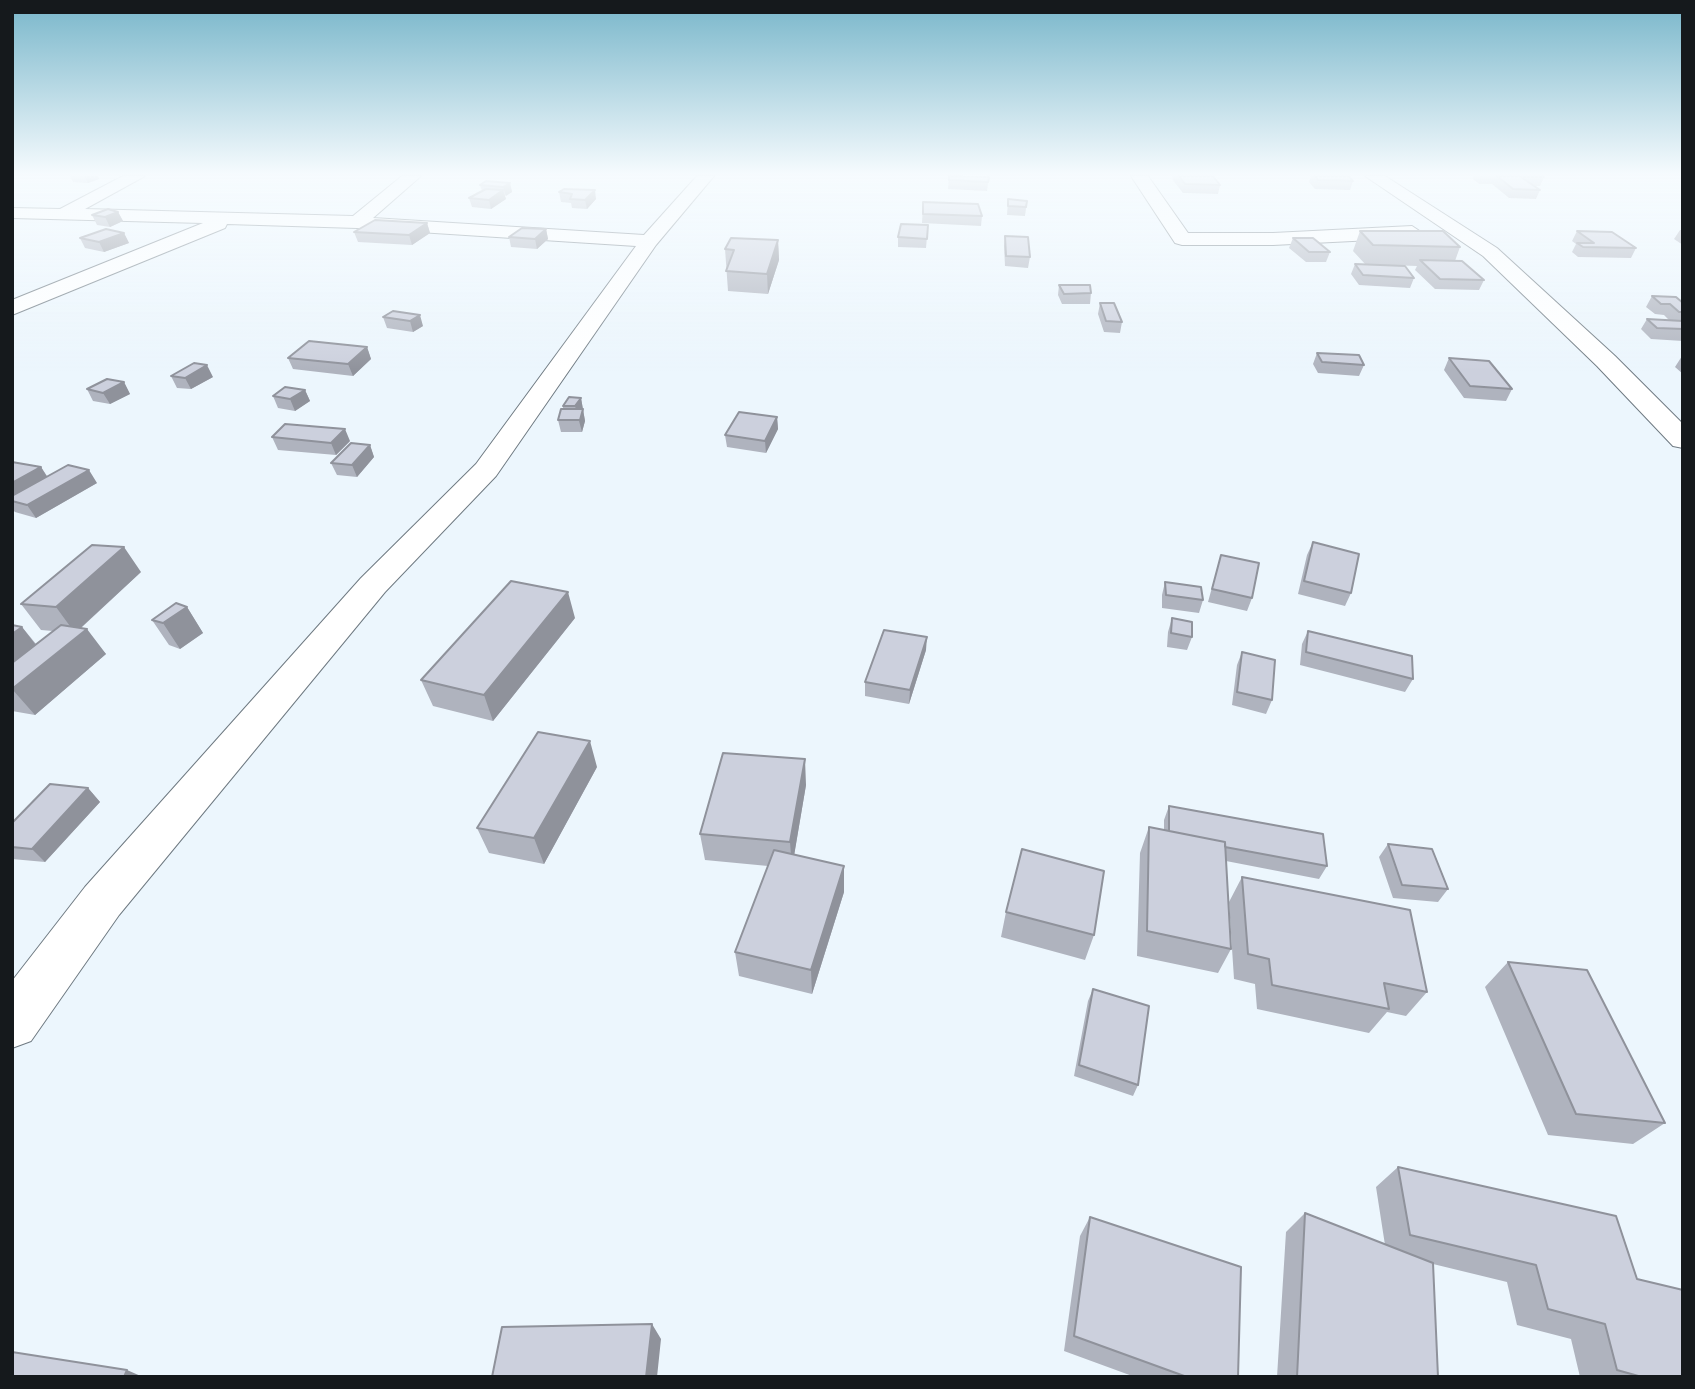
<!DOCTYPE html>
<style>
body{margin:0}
#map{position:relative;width:1695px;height:1389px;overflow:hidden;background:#ecf6fd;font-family:Signika,sans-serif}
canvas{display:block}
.frame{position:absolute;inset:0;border:14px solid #15191c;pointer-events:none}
</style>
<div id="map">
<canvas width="1695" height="1389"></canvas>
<div class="frame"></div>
</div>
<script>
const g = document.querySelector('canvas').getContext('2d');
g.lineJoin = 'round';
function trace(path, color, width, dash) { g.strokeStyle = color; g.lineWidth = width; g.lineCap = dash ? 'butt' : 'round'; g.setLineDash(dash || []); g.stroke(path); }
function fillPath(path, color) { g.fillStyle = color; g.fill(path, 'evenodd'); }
const minor = new Path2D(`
 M123 176H145L85 209 353 216 402 176H421L373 218 644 235 697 176H714L656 245 496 476 385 592 119 915 31 1041 12 1048V981L85 887 361 578 476 464 636 246 357 228 227 224 225 228 12 315V300L203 223 12 218V208L60 209Z
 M1131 176H1148L1188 233H1273L1412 226 1421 232 1412 238 1273 245H1182L1175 243Z
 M1365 176H1385L1497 248 1615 356 1683 424V448L1673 446 1597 366 1483 256Z`);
trace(minor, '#6f7a82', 2);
fillPath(minor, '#fff');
fillPath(new Path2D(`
 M70 176H98L99 179 88 183 73 182Z
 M949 176 989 177 987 191 948 189Z
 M1173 176H1213L1220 185 1218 194 1183 193 1172 179Z
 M1311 176H1349L1353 181 1350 190 1315 189 1309 182Z
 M1474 176H1543L1544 177 1540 186H1534L1540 190 1536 199 1509 198 1492 184H1479L1473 179Z
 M510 183 512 192 505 196 506 199 491 209 472 207 469 198 482 191 480 185Z
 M564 189 596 199 587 209 572 208 571 203 561 202 559 192Z
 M1008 199 1027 201 1025 216 1007 215Z
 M923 202 982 216 981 226 922 223Z
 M118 212 123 221 110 227 97 225 92 215Z
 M427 223 430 233 412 245 358 242 354 232Z
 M928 225 926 248 898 247V237Z
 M546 229 548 239 537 249 511 247 509 237Z
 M1680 230H1683V245L1674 239Z
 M1360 231 1460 247 1455 261 1484 280 1479 290 1435 289 1415 270 1417 266 1388 265 1414 278 1410 288 1359 285 1351 274 1355 264H1365L1353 251Z
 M1577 231 1636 248 1631 258 1578 257 1572 252 1576 244 1572 241Z
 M124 233 129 243 104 252 85 248 80 238Z
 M1005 236 1030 257 1028 268 1005 266 1004 246Z
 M1293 238 1330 252 1326 262H1306L1289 248Z
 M778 240 779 260 768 294 728 291 725 249Z
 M1059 285 1091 293 1090 304H1062L1058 295Z
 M1652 296 1683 303V341L1651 339 1641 329 1647 319 1669 320 1664 315 1655 314 1646 307Z
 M1100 303 1122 322 1120 333 1104 332 1098 314Z
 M393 311 423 326 413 332 387 328 383 317Z
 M367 347 371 359 353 376 293 369 288 358Z
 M1317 353 1364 365 1359 376 1318 373 1313 364Z
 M1682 356H1683V374L1675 367Z
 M1449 358 1512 389 1506 401 1464 398 1444 370Z
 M171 376 213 377 191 389 177 388Z
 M124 382 130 394 110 404 93 401 87 389Z
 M305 390 310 401 295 411 278 408 273 396Z
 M581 398 585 421 582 432H561L558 420 563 409V406Z
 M777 417 778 429 766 453 727 447 725 435Z
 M272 437 350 441 336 455 278 450Z
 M370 445 374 457 357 477 337 475 331 463Z
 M12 462 41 467 47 476 97 483 36 518 15 512 12 509Z
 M1313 542 1351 593 1345 606 1298 594 1307 555Z
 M1221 555 1252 598 1247 611 1208 602Z
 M141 572 81 628 106 654 35 715 12 711V625L22 627 36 644 53 631 41 630 21 604Z
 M1165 582 1203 600 1199 613 1162 608V595Z
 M187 607 203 633 180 649 169 645 152 620Z
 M575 618 493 721 433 706 421 680Z
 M1172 618 1192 637 1187 650 1167 647 1168 632Z
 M1308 631 1413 679 1405 692 1300 665 1302 644Z
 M926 650 909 704 865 696V682Z
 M1242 652 1272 700 1266 714 1232 705 1237 665Z
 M597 767 544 864 489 853 477 828Z
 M806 785 794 855 844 866V892L812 994 739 976 735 952 768 866 705 860 700 834Z
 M88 788 100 802 45 862 12 859V823Z
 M1169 806 1327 866 1319 879 1226 861 1231 949 1218 973 1137 956 1140 853 1149 827 1164 830V820Z
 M1388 844 1448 889 1438 902 1393 898 1379 857Z
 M1242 877 1427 992 1406 1016 1387 1012 1369 1033 1257 1009 1255 984 1234 979 1229 902Z
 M1006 912 1094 935 1085 960 1001 937Z
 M1508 962 1665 1123 1633 1144 1548 1135 1485 987Z
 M1093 989 1138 1085 1133 1096 1074 1076 1088 1001Z
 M1398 1167 1637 1279 1683 1377H1580L1571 1339 1517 1325 1507 1282 1433 1264 1438 1377H1277L1286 1232 1305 1213 1385 1245 1376 1187Z
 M1090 1217 1238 1377H1135L1064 1351 1080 1236Z`), '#afb3be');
fillPath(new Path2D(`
 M84 176H98L99 179 88 183Z
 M510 183 512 192 506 196 503 187Z
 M503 190 506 199 491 209 489 200Z
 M595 190 596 199 587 209 585 200Z
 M118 212 123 221 110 227 105 217Z
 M427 223 430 233 412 245 409 235Z
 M546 229 548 239 537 249 535 239Z
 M124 233 129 243 104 252 99 242Z
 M778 240 779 260 768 294 767 274Z
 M420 315 423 326 413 332 410 321Z
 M367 347 371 359 353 376 348 364Z
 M207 365 213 377 191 389 185 378Z
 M124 382 130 394 110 404 103 393Z
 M305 390 310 401 295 411 290 399Z
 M581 398 585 421 582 432 575 406Z
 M777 417 778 429 766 453 765 441Z
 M345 429 350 441 336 455 331 443Z
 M370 445 374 457 357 477 352 465Z
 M41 467 49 480 12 501V483Z
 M89 470 97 483 36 518 27 505Z
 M124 547 141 572 75 633 56 607Z
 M568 592 575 618 493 721 484 695Z
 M187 607 203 633 180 649 163 623Z
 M22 627 42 653 12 676V634Z
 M87 629 106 654 35 715 12 689Z
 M927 637 926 650 909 704 910 690Z
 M590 741 597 767 544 864 534 838Z
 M805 759 806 785 792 868 790 842Z
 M88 788 100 802 45 862 32 849Z
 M844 866V892L812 994 811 970Z
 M652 1324 661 1339 657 1377H646Z
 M127 1370 143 1377H124Z`), '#8f929b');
const building = new Path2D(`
 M949 176 989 177 988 182 949 180Z
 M1179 176H1213L1220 185 1185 184Z
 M1315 176H1349L1353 181 1318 180Z
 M1497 176H1543L1544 177H1521L1540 190 1513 189Z
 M486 181 510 183 503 187 480 185Z
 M486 189 503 190 489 200 469 198Z
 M564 189 595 190 585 200 570 199 572 194 559 192Z
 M1008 199 1027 201 1026 207 1008 206Z
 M923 202 978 204 982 216 923 214Z
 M108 209 118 212 105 217 92 215Z
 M375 220 427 223 409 235 354 232Z
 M901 224 928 225 927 239 898 237Z
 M522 228 546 229 535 239 509 237Z
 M106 229 124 233 99 242 80 238Z
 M1360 231H1443L1460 247 1373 245Z
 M1577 231 1612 232 1636 248 1583 247 1577 243H1594Z
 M1005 236 1028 237 1030 257 1006 256Z
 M731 238 778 240 767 274 726 271 734 250 725 249Z
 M1293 238H1313L1330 252H1309Z
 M1420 260 1462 261 1484 280 1440 279Z
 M1355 264 1405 266 1414 278 1363 275Z
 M1059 285H1090L1091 293 1064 294Z
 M1652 296 1676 297 1683 303V312H1679L1670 304H1661Z
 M1100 303H1114L1122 322 1106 321Z
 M393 311 420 315 410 321 383 317Z
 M1647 319 1683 321V329L1657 328Z
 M309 341 367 347 348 364 288 358Z
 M1317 353 1359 355 1364 365 1322 362Z
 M1449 358 1489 361 1512 389 1470 386Z
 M194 363 207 365 185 378 171 376Z
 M107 379 124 382 103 393 87 389Z
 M285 387 305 390 290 399 273 396Z
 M569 397 581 398 575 406H563Z
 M561 409H583L580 420H558Z
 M739 412 777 417 765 441 725 435Z
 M285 424 345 429 331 443 272 437Z
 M351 443 370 445 352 465 331 463Z
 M12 462 41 467 12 483Z
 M68 465 89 470 27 505 12 501V496Z
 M1313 542 1359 554 1351 593 1304 581Z
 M92 545 124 547 56 607 21 604Z
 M1221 555 1259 563 1252 598 1212 589Z
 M511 581 568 592 484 695 421 680Z
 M1165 582 1201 587 1203 600 1166 595Z
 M176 603 187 607 163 623 152 620Z
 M1172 618 1192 622V637L1171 633Z
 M12 625 22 627 12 634Z
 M61 625 87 629 12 689V663Z
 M884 630 927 637 910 690 865 682Z
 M1308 631 1412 656 1413 679 1306 652Z
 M1242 652 1275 660 1272 700 1237 692Z
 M538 732 590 741 534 838 477 828Z
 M723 753 805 759 790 842 700 834Z
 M50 784 88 788 32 849 12 847V823Z
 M1169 806 1323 834 1327 866 1225 847V842L1169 831Z
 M1149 827 1225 842 1231 949 1147 931Z
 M1388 844 1432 849 1448 889 1402 885Z
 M1022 849 1104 871 1094 935 1006 912Z
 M774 850 844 866 811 970 735 952Z
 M1242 877 1410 910 1427 992 1384 983 1389 1009 1272 985 1269 959 1248 954Z
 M1508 962 1587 970 1665 1123 1576 1114Z
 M1093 989 1149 1006 1138 1085 1079 1065Z
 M1398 1167 1616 1216 1637 1279 1683 1290V1377H1642L1617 1370 1605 1324 1548 1309 1536 1265 1410 1235Z
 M1305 1213 1433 1263 1438 1377H1297Z
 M1090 1217 1241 1267 1238 1377H1187L1074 1336Z
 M652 1324 646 1377H492L502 1327Z
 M12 1352 127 1370 124 1377H12Z`);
fillPath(building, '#ccd0dd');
trace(building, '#8f929b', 2);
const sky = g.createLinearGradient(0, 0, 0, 371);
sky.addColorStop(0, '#78b6ca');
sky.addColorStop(0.47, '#f6fbfe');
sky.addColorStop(1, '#f6fbfe00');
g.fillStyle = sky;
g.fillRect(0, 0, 1695, 371);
</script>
